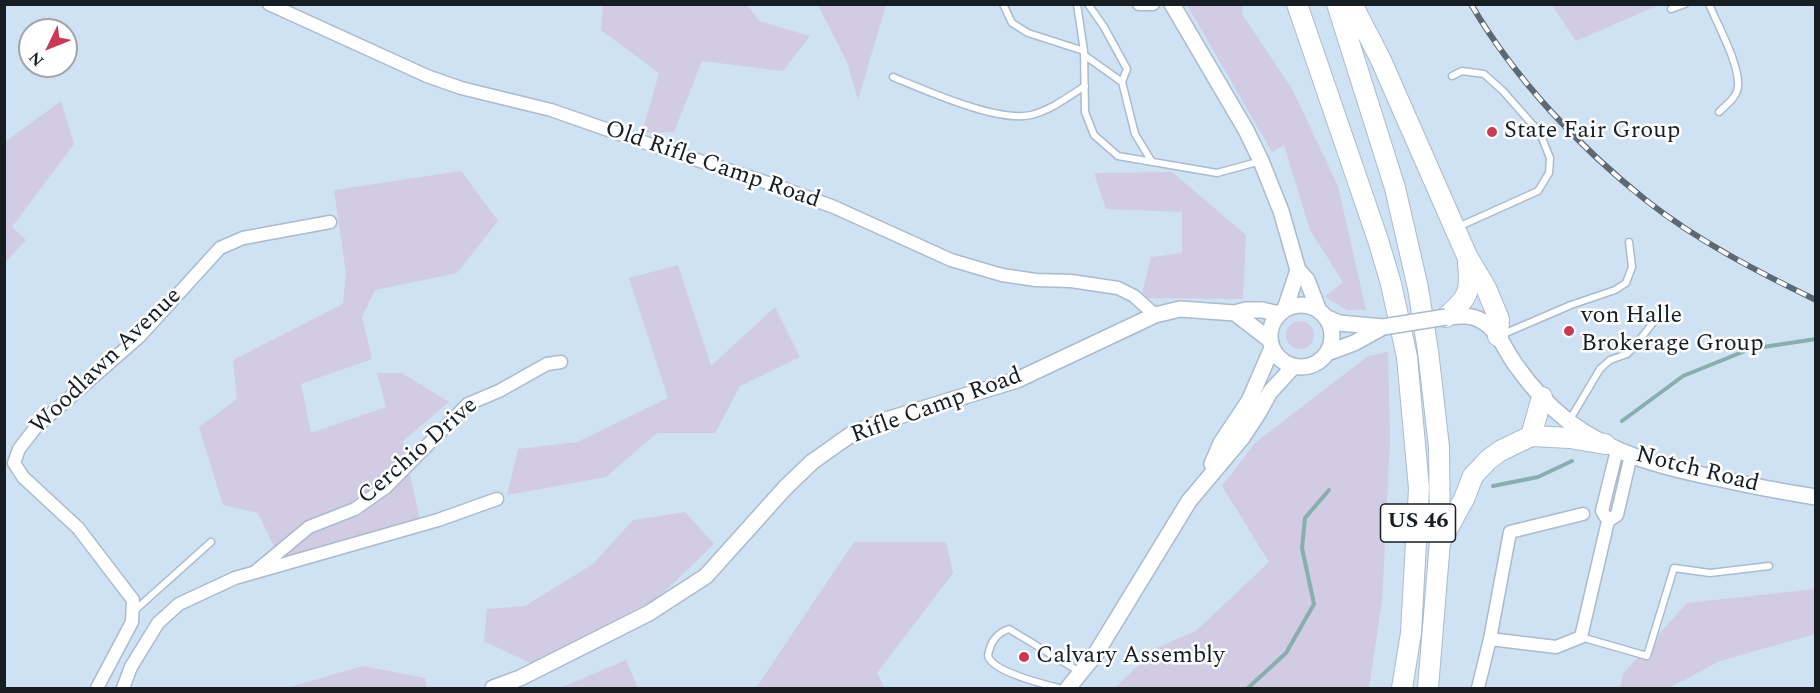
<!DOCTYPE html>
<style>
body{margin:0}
#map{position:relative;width:1820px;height:693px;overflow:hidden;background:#cfe2f4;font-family:Spectral,serif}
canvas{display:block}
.frame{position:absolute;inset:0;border:6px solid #161d23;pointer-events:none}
.north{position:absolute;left:18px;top:18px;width:60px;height:60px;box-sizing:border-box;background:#fff;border:2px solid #a2a5a7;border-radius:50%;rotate:227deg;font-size:16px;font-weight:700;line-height:24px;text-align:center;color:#161d23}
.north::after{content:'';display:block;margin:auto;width:21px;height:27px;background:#ca3a55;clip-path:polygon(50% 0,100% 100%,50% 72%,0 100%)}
</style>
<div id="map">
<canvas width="1820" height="693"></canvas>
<div class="frame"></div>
<div class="north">N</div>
</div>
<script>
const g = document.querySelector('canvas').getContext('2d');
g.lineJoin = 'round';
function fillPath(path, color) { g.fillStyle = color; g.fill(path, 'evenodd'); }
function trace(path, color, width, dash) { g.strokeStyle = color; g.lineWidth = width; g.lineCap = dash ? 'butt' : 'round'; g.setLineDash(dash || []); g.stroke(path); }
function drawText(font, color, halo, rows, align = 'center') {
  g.font = font + ' Spectral,serif'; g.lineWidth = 5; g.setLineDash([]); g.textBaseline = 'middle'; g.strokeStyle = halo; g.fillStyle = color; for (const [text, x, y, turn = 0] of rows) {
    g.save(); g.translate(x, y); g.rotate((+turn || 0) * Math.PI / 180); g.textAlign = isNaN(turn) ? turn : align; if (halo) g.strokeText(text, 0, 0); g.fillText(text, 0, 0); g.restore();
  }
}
fillPath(new Path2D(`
 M747 5 759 21 810 36 783 71 702 61 674 132 642 133 659 73 601 30 603 5Z
 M818 5H886L858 100 847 62Z
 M1187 5H1243L1242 14 1292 89 1338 186 1366 310H1347L1325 297 1343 282 1310 230 1284 145 1272 152Z
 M1552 5H1659L1576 41Z
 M61 101 74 144 12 227 26 240 5 263V142Z
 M461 171 498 221 457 273 375 290 362 317 372 359 301 384 311 433 386 407 377 373H402L449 402 403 441 420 521 280 559 258 513 223 505 199 427 237 399 233 360 343 304 346 273 334 190Z
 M1172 172 1246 235 1243 299 1141 298 1151 257 1182 253V212L1106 209 1094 173Z
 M678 265 711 366 775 307 800 357 740 386 715 433H657L606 477 507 495 518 449 577 442 668 398 629 278Z
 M1286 335a14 14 0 1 1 28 0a14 14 0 1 1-28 0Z
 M1388 352 1390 440 1382 601 1369 688H1115L1156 648 1196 631 1269 562 1222 486 1255 443 1368 356Z
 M685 512 714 544 658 598 530 663 484 641 487 609 525 606 593 564 633 520Z
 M854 542H946L953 573 877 673 885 688H756Z
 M1815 589V634L1720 661 1669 688H1620L1623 674 1687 603Z
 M626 660 638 688H560Z
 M363 666 425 678 427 688H286Z`), '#d1cbe4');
trace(new Path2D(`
 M1622 421 1683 376 1750 349 1816 339
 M1493 486 1538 477 1572 461
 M1248 688 1286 653 1314 604 1302 548 1305 518 1329 490`), '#88aead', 4);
const service = new Path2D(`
 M1003 4 1012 23 1028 33 1084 51
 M1077 4 1084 51 1085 112 1094 135 1118 156 1217 173 1261 161
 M1088 4 1104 27 1127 69 1122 82 1135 134 1152 162
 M1709 4C1717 24 1744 72 1737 91 1735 99 1725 106 1719 112
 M1671 9 1685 4
 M1084 55 1122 82
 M1452 76 1462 71 1484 74 1503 91 1540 133 1550 158 1549 173 1538 191 1458 227
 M893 77C925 90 998 123 1031 115 1051 110 1068 97 1085 86
 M1501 335 1571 305 1615 290 1626 283 1632 267 1629 242
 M1569 421 1600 369 1610 360 1627 354 1633 348 1660 314
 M133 612 211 542
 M1581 637 1647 656 1674 568 1710 573 1769 566
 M1059 688C1043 684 993 672 988 656 990 643 996 633 1009 629L1080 672`);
const minor = new Path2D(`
 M269 4 427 76 461 88 551 110 663 149 774 185 834 207 951 260 1002 275 1036 280 1071 281 1118 288 1134 296 1155 315
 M1139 4H1153
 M1608 521 1602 511 1617 450
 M256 571 309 527 355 509 386 487 468 404 499 391 547 364 561 362
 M1490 639 1556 647 1581 637 1608 521 1617 515 1631 455
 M97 688 132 622 133 600 78 528 23 477 14 463 19 449 36 427 140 336 220 248 243 238 330 222
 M123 688 131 667 158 623 179 604 235 578 438 520 497 499
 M1478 688 1490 639 1510 532 1583 514`);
const tertiary = new Path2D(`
 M1172 4 1246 130 1261 161 1281 211 1298 270 1307 280 1319 311
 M1270 336a31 31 0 1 1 62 0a31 31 0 1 1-62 0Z
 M1285 309 1298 270
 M1235 313 1270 340
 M1325 317 1339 323 1383 327
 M1446 317C1459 316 1471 314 1482 321 1499 330 1506 353 1518 368 1532 388 1549 406 1568 421 1613 455 1666 468 1721 479 1752 486 1784 492 1816 497
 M1327 353 1354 343 1383 327
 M1212 464 1221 443 1249 401 1272 348
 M493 688 520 678 649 613 706 576 785 488 812 462 853 433 886 420 1017 380 1155 315 1180 309 1235 313 1246 310H1262L1279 314
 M1068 688 1095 655 1189 501 1242 438 1259 412 1270 392 1294 366`);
const trunk = new Path2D(`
 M1297 4 1379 243 1391 284 1407 357 1419 488 1411 633 1402 688
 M1337 4 1395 188 1418 288 1428 351 1439 447 1440 541 1428 688
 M1352 4 1380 58 1467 256 1486 288 1499 319 1498 336
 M1446 317C1469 297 1471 292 1468 263
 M1531 436 1542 397
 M1442 539 1464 499 1473 476 1488 460 1500 451 1531 436 1570 438 1605 444`);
trace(service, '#a9bbcc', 9);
trace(minor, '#a9bbcc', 15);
trace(tertiary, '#a9bbcc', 18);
trace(trunk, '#a9bbcc', 22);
trace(service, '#fff', 6);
trace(minor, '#fff', 12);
trace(tertiary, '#fff', 15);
trace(trunk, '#fff', 20);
const rail = new Path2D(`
 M1471 4C1514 78 1580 148 1647 201 1698 241 1758 272 1816 300`);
trace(rail, '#5c6872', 6);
trace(rail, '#fff', 4, [11]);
const tertiaryBridge = new Path2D(`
 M1383 327 1446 317`);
trace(tertiaryBridge, '#a9bbcc', 18, []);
trace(tertiaryBridge, '#fff', 15);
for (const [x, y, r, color] of [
 [1492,132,6,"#ca3a55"],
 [1569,331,6,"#ca3a55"],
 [1024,657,6,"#ca3a55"]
]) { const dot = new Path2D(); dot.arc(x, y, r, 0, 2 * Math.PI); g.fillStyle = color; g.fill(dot); trace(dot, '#fff', 2); }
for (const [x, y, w] of [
 [1418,523,75]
]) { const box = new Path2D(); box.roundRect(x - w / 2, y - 19, w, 38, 4.5); g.fillStyle = '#fff'; g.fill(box); trace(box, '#161d23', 1.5); }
drawText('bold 22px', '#161d23', null, [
 ["US 46",1418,523]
]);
drawText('24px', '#161d23', '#fff', [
 ["State Fair Group",1504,132],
 ["von Halle",1581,317],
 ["Brokerage Group",1581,345],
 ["Calvary Assembly",1036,657]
], 'left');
drawText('24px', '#161d23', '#fff', [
 ["Old Rifle Camp Road",712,166,19],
 ["Woodlawn Avenue",107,362,-44],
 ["Rifle Camp Road",937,407,-20],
 ["Cerchio Drive",419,452,-41],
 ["Notch Road",1697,471,14]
]);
</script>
